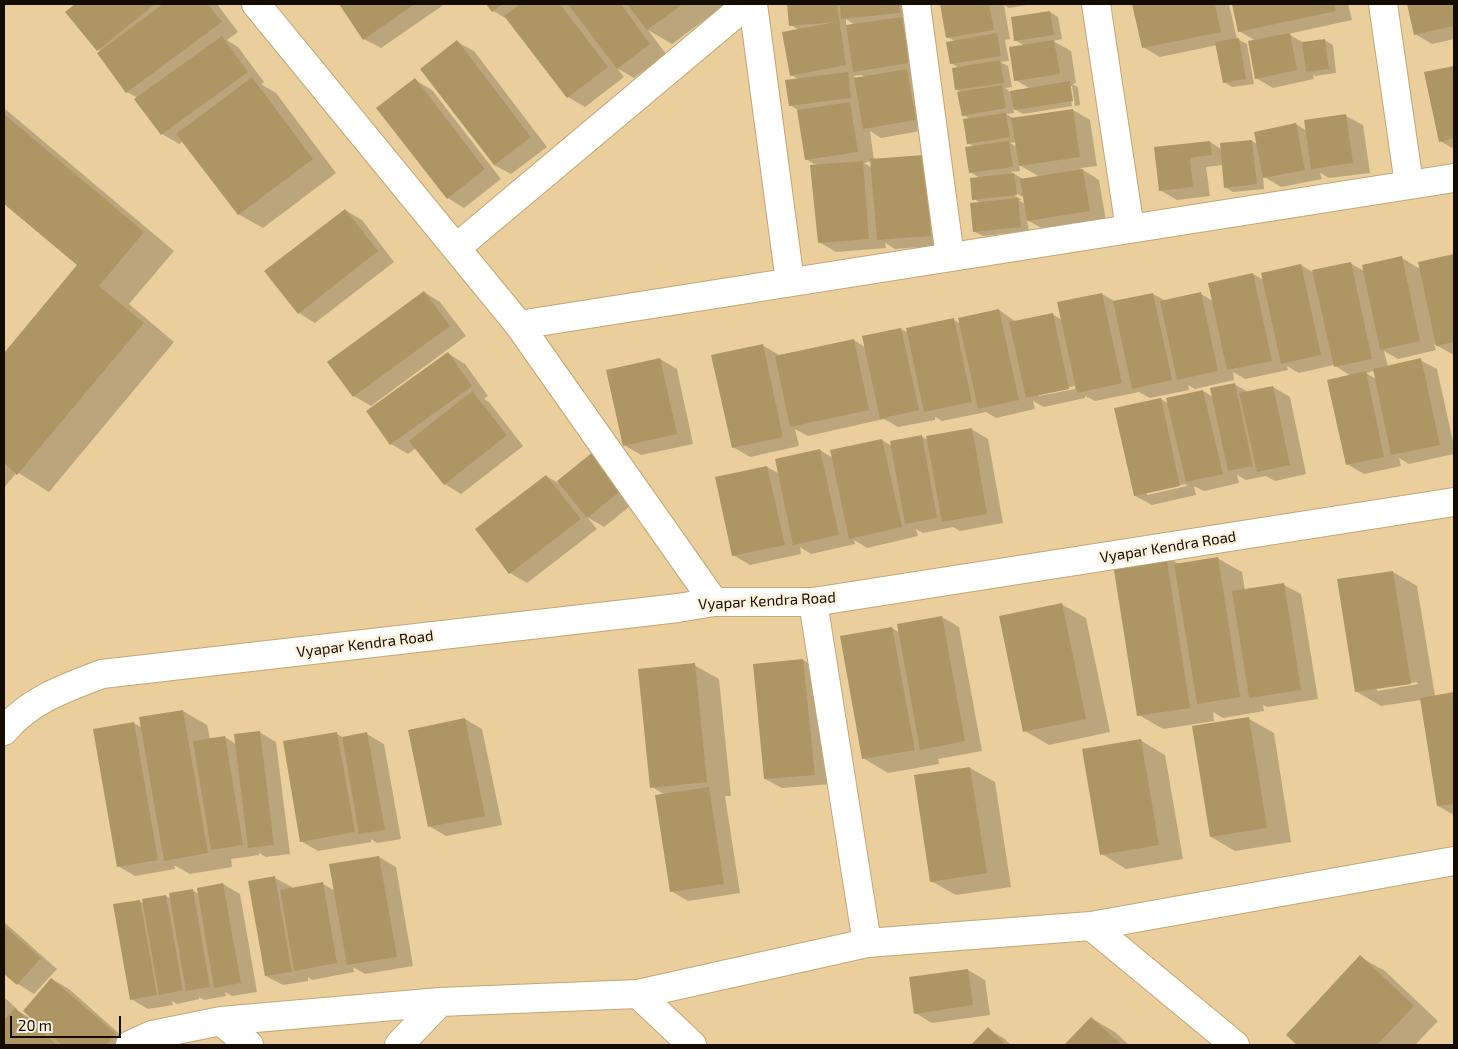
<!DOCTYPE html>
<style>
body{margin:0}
#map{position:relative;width:1458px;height:1049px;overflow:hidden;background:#eacf9c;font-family:"Exo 2",sans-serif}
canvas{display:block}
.frame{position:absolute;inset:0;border:5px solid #150c00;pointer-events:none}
.scale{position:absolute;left:10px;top:1016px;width:111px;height:22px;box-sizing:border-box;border:2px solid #150c00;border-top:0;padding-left:6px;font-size:15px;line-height:18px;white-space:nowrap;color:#150c00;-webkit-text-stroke:4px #fdf2de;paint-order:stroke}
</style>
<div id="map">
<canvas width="1458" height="1049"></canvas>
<div class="frame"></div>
<div class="scale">20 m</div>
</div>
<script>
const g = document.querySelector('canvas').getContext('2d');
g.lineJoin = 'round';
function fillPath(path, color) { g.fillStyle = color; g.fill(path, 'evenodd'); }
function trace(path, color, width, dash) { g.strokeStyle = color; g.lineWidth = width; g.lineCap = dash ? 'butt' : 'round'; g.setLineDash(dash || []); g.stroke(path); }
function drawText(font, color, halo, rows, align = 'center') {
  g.font = font + ' "Exo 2",sans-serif'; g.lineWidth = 5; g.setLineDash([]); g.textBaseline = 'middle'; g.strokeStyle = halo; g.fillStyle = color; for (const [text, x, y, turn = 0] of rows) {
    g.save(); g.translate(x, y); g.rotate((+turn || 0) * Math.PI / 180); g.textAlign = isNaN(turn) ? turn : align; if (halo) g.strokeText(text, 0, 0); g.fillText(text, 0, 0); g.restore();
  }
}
fillPath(new Path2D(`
 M77 4H217L238 32 227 40 238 47 264 82 261 84 276 93 336 173 263 228 238 214 183 141 179 144 162 134 138 98 127 92 99 54 101 52 67 12Z
 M340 4H445L381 48 364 39Z
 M488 4H726L672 44 648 30 666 54 634 78 617 68 624 77 585 107 568 97 509 20 493 11Z
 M788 4H915L932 129 881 138 870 131 874 160 923 156 947 245 895 249 885 243 886 248 836 252 819 242 816 165 806 159 798 110 790 105 798 79 791 75 799 30 791 25ZM846 19 855 25 846 27ZM861 75 865 77 857 78 853 76ZM872 161V168L864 163Z
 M941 4H1032L1009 8 1004 5 1010 39 1005 40 1009 61 1000 62 1008 66 1012 87 1005 88 1010 92 1030 89 1016 80 1025 46 1015 40 1050 12 1058 17 1062 39 1053 41 1071 51 1076 83 1072 84 1078 87 1080 105 1075 106 1072 86H1069L1072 106 1023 114 1013 108 1014 113 1006 114 1015 119 1073 110 1090 120 1097 166 1080 168 1099 180 1106 221 1045 230 1027 220 1029 231 983 236 975 232 981 203 974 199 980 178 970 172 975 147 968 143 971 119 963 115 961 92 956 89 959 68 951 63 955 41 947 37ZM1016 142 1017 147 1010 143ZM1019 165 1040 177 1023 179 1011 172 1020 171ZM1012 191 1025 198 1026 204 1018 200H1022L1011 193Z
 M1139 4H1229L1237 39 1247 44 1254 84 1232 87 1224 82 1217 45 1160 57 1143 47 1133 5Z
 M1233 4H1348L1352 20 1288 34 1304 43 1324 40 1333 45 1336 73 1315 76 1313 74 1314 79 1273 88 1256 78V41L1239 31Z
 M1408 4H1454V39L1432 44 1415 34Z
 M457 42 474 51 547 147 511 174 494 165Z
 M1454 67V149L1440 141 1426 73Z
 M415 80 432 90 501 179 464 208 448 198Z
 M4 108 174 251 129 304 174 342 49 492 17 472 4 488V354L78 265 4 202Z
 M1346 116 1363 125 1370 173 1329 178 1320 173 1322 179 1281 187 1263 176 1264 189 1233 192 1225 187 1223 165 1206 167 1210 196 1177 200 1160 190 1155 148 1210 142 1221 149 1252 141 1257 144 1296 124 1307 131Z
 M345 210 362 220 394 262 315 323 299 313Z
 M1454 255V355L1434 344 1436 350 1398 359 1384 351 1388 367 1420 360 1437 369 1454 446V454L1409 464 1399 458 1401 466 1364 474 1347 464 1351 376 1334 365 1299 373 1287 366 1288 370 1245 379 1233 372 1234 380 1195 389 1188 385 1189 390 1150 398 1139 392 1095 401 1085 396V398L1044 407 1033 401 1035 409 996 418 986 412 942 421 935 417V420L898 427 884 419 808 436 795 429 799 446 750 457 733 447 762 345 779 355 854 340 866 348 901 329 909 333 954 320 961 324 999 310 1016 322 1052 314 1062 320 1102 294 1116 302 1153 294 1166 301 1201 294 1213 301 1253 274 1264 280 1301 265 1314 273 1350 263 1364 271 1402 258 1420 269 1419 263ZM1374 371 1376 379 1366 373ZM1075 386V389L1039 396V394Z
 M424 292 440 302 466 336 371 406 354 396Z
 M449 354 465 364 488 396 484 399 489 402 523 446 461 494 445 484 416 448 408 454 391 444Z
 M660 359 677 369 693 444 641 455 624 445Z
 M1234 384 1248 392 1273 387 1290 397 1306 474 1275 481 1266 476 1246 480 1237 475 1239 483 1204 491 1194 486 1196 495 1152 505 1135 496 1161 399 1169 404 1203 391 1213 397ZM1186 484 1187 486 1147 495V492Z
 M971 429 988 439 1003 523 960 531 953 527 923 533 916 529 918 536 867 548 854 540 855 544 811 554 800 547 801 554 750 565 733 555 767 467 780 474 820 450 833 458 882 440 892 446 922 437 928 440Z
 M615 459 644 495 604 527 587 517 597 529 527 583 510 573 546 476 562 485Z
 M1166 557 1179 564 1217 558 1242 572 1245 591 1284 585 1301 594 1318 699 1267 707 1263 705 1264 711 1223 718 1213 712 1214 721 1163 729 1139 715Z
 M1393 572 1417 586 1435 696 1454 694V815L1438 806 1421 700 1381 706 1357 692ZM1417 682 1418 684 1377 691V688Z
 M1061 604 1086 618 1110 732 1049 745 1025 731Z
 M942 617 959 627 982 751 938 759 939 764 888 773 863 758 892 628 900 633Z
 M803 660 820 670 832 784 782 788 765 779 755 665Z
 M694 665 719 679 731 796H725L740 893 688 901 671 891 665 795 652 787Z
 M183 711 207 725 210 739 225 737 236 744 259 732 276 742 290 854 266 857 259 853V855L231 859 232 867 190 874 174 865 175 869 135 876 118 866 134 723 142 728Z
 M465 719 482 729 502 825 446 836 429 826Z
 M1249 719 1274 733 1291 842 1235 851 1211 837Z
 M337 734 344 738 367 734 384 744 401 839 377 843 371 839V842L318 851 301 841Z
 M1140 740 1165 755 1183 859 1126 869 1102 854Z
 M970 768 995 782 1011 887 956 895 931 881Z
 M379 857 396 867 413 966 365 974 353 967 354 972 312 980 308 977V981L283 985 266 976 275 878 292 887V889L323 884 335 891Z
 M223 884 240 894 257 992 232 996 225 992 226 996 204 1000 199 997V999L177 1004 172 1001 173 1005 148 1009 131 999 139 901 144 904 166 896 171 899 192 890 199 894Z
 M4 922 57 969 34 994 18 984 4 972Z
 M1360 957 1385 971 1438 1021 1415 1045H1299L1287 1034Z
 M968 970 985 980 990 1015 932 1023 915 1013Z
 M52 979 69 989 132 1045H4V997L17 1009 16 1010 32 1019Z
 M1091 1018 1115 1032 1129 1045H1066Z
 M988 1029 1005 1039 1011 1045H972Z`), '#0003');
fillPath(new Path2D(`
 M75 4H155L97 51 65 12Z
 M163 4H208L222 22 126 93 97 53Z
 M339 4H415L363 40Z
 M486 4H503L492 12Z
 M520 4H560L608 67 567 98 504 16Z
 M568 4H621L650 44 617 69Z
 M627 4H683L647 30Z
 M787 4H837L846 65 790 76 782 32 836 22 789 26Z
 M840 4H899L900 13 841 19Z
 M940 4H989L994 30 946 38Z
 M1132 4H1215L1221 32 1142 48Z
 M1232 4H1334L1336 11 1238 32Z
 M1407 4H1454V26L1414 35Z
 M1050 11 1054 35 1014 41 1011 17Z
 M902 17 909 63 853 72 846 25Z
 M997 33 1001 56 950 64 946 42Z
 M1290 33 1297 70 1255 79 1248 41Z
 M222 36 248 72 161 135 134 99Z
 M1239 38 1246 79 1223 83 1215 42Z
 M1325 39 1329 69 1306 72 1302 42Z
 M457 40 531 137 494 165 420 69Z
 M1054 40 1060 74 1014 81 1009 47Z
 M1000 60 1004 83 955 90 952 68Z
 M1454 66V138L1439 142 1424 72Z
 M907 69 916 120 863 129 854 78Z
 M848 72 851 98 789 106 785 80Z
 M252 77 313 159 238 215 176 134Z
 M415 78 485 169 447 199 376 108Z
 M1070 81 1073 101 1014 110 1010 91Z
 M1002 85 1006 108 962 116 957 92Z
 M850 102 858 152 805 160 797 110Z
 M1073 109 1080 157 1019 166 1011 118Z
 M1006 113 1010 137 967 144 963 119Z
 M4 114 144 232 99 286 144 323 17 475 4 463V353L77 265 4 204Z
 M1346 114 1353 163 1311 169 1304 120Z
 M1296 123 1305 170 1263 178 1254 132Z
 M1252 140 1257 184 1224 188 1220 143Z
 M1009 141 1013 167 969 173 965 147Z
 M1210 141 1212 155 1190 158 1193 187 1159 191 1154 147Z
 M924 155 931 236 877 240 870 159Z
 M863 161 869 239 818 243 810 165Z
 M1083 169 1090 211 1027 221 1020 179Z
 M1014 173 1017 195 972 200 970 178Z
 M1018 198 1021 227 973 232 970 203Z
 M345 209 378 251 298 314 264 271Z
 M1454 254V342L1436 346 1418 262Z
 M1402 256 1420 341 1380 350 1362 265Z
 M1351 262 1372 359 1334 367 1312 270Z
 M1301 264 1321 355 1281 364 1261 273Z
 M1253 273 1272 361 1227 370 1208 283Z
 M424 291 450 326 353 397 327 362Z
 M1201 292 1218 371 1177 380 1160 301Z
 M1102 293 1122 383 1077 393 1057 302Z
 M1153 293 1172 380 1132 389 1113 301Z
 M999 309 1019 400 978 409 958 318Z
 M1053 313 1069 389 1026 398 1009 322Z
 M954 318 972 402 924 412 906 328Z
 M901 328 919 410 880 419 862 336Z
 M854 339 869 410 790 427 775 356Z
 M763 344 783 437 732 448 711 355Z
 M448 352 472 386 390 445 366 411Z
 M660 358 677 434 623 446 606 370Z
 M1421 358 1440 445 1391 455 1373 369Z
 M1366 371 1384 457 1346 465 1327 380Z
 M1235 383 1253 466 1228 471 1210 388Z
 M1273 386 1290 465 1257 472 1239 393Z
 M1203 390 1223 474 1186 482 1166 398Z
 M472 391 507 435 444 485 409 441Z
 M1161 398 1180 486 1134 496 1114 408Z
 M972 428 987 514 942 522 926 436Z
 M922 435 937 518 905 524 890 441Z
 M882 439 902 527 849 539 830 450Z
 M598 448 628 485 587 518 557 481Z
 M820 449 839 535 793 545 775 459Z
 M767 466 785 545 732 556 715 477Z
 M546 475 581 519 509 574 475 529Z
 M1166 555 1190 708 1137 716 1113 564Z
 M1218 557 1240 697 1197 704 1174 564Z
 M1393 571 1411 684 1355 692 1337 579Z
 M1284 583 1301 690 1249 698 1232 591Z
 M1062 603 1086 719 1023 732 999 616Z
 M942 616 965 741 920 750 897 624Z
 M892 627 915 750 862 759 840 636Z
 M803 659 815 775 764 779 753 664Z
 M695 663 707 782 650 788 638 669Z
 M1454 692V804L1437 806 1420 698Z
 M183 710 208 853 164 861 139 717Z
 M1249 717 1267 828 1210 837 1192 726Z
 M465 718 485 816 428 827 408 730Z
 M134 722 158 860 117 867 93 729Z
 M260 731 274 845 248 848 234 734Z
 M337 732 355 832 300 842 283 741Z
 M367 732 385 830 359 834 342 737Z
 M225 736 243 845 211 850 193 741Z
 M1141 739 1159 845 1100 855 1082 749Z
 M970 767 987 873 930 882 914 775Z
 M709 787 724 884 670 892 655 795Z
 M379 856 397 957 347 965 329 864Z
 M275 876 292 972 265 976 248 881Z
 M323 882 337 963 294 971 280 890Z
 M223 883 241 983 214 988 197 888Z
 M193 889 210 987 186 991 169 893Z
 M166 895 183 990 159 995 142 899Z
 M140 900 157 995 130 1000 113 904Z
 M4 926 41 958 17 985 4 974Z
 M1360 955 1414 1006 1377 1045H1297L1286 1035Z
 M968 969 973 1005 914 1014 909 977Z
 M51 978 116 1034 106 1045H62L23 1011Z
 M15 1008 57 1045H4V1020Z
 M1091 1017 1122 1045H1064Z
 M988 1027 1006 1045H971Z`), '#ae9564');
const minor = new Path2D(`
 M256 4 519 325 714 602
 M753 4 790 282
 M916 4 950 257
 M1096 4 1130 229
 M1383 4 1409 184
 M456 248 747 4
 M519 325 1454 178
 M813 602 867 943
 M4 731C28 701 67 687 102 674L678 608 714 602H813L1454 502
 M1091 926 1235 1045
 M638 994 692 1045
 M221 1021 249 1045
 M130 1045 152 1035 221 1021 440 1002 638 994 867 943 1091 926 1454 861
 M399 1045 440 1002`);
trace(minor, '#c0a775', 30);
trace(minor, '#fff', 28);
drawText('15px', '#150c00', '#fdf2de', [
 ["Vyapar Kendra Road",1168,547,-9],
 ["Vyapar Kendra Road",767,601,-3],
 ["Vyapar Kendra Road",365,644,-7]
]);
</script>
